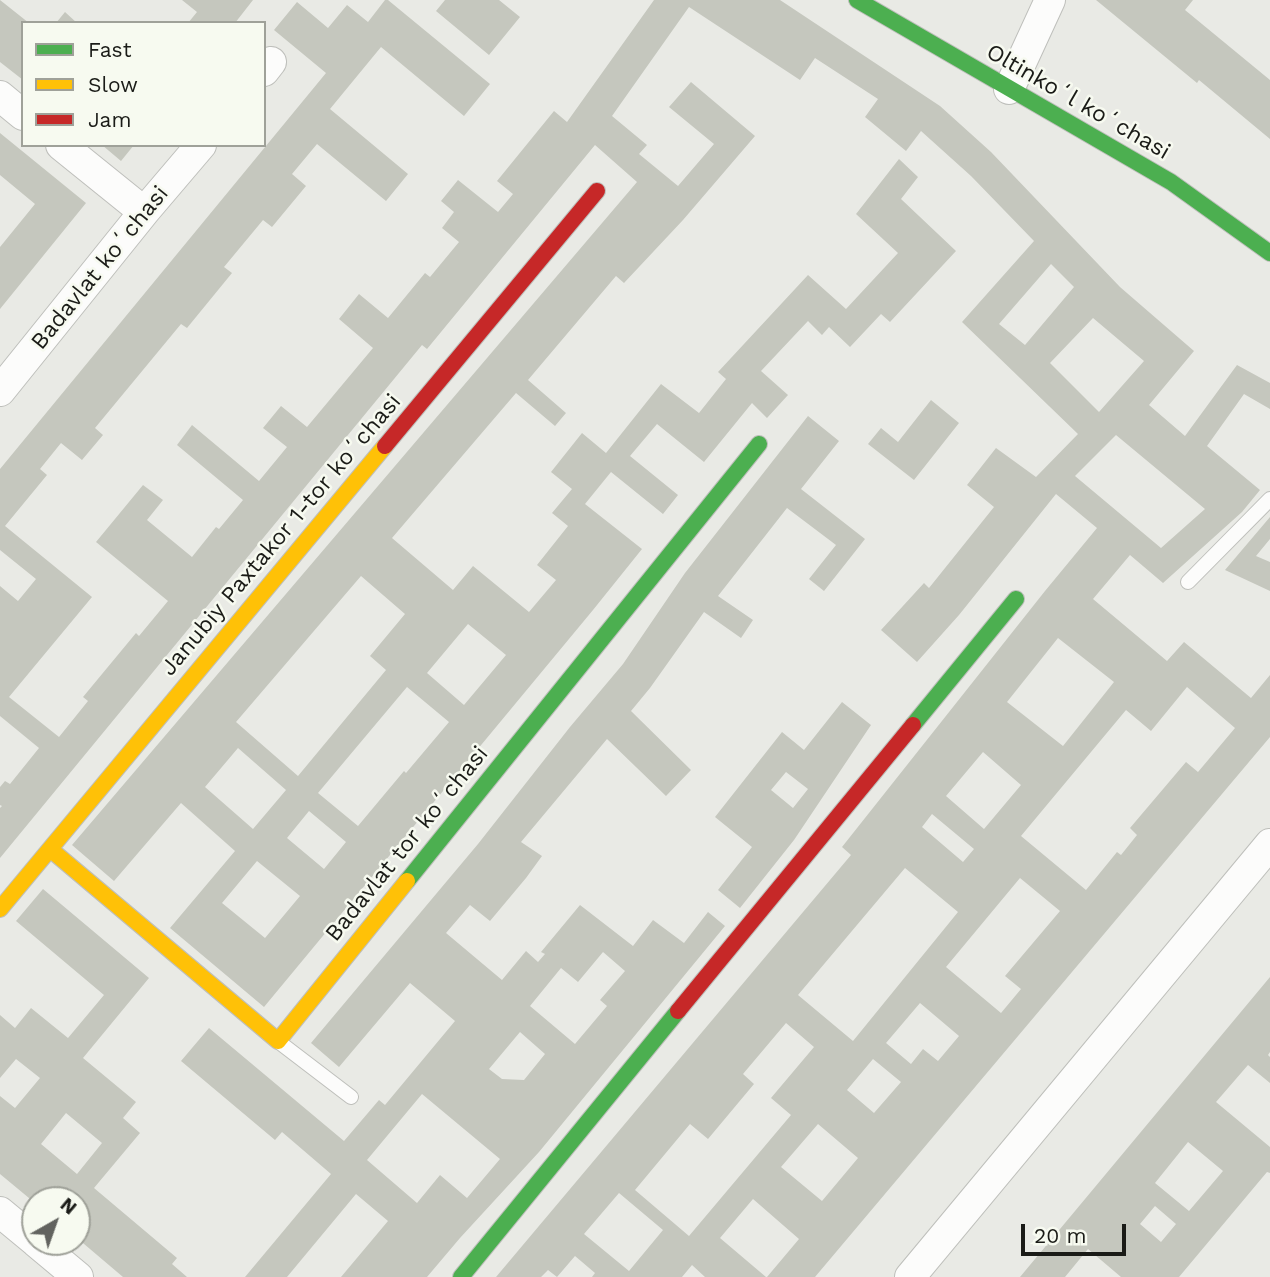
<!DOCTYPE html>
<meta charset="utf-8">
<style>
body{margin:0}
#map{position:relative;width:1270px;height:1277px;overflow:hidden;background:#e9eae5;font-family:"Work Sans",sans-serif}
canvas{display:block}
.legend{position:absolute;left:21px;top:21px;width:245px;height:126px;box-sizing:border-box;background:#f7faf0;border:2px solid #9fa199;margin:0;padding:9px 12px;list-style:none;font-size:21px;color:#1a1b17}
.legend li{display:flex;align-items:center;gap:14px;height:35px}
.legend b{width:35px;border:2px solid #9fa199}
.north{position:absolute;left:21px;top:1186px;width:70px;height:70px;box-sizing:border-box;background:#f7faf0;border:2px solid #9fa199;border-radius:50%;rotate:40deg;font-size:19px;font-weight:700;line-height:28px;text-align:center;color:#1a1b17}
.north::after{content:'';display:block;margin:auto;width:24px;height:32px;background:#62635f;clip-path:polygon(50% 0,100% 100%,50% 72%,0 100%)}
.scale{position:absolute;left:1021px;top:1224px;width:105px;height:32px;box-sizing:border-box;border:4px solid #1a1b17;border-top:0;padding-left:9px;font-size:21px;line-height:24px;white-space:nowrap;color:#1a1b17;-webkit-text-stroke:5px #f7faf0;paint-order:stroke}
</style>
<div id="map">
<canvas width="1270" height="1277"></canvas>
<ul class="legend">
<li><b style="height:9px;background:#4caf50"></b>Fast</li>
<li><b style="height:9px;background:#ffc107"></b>Slow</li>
<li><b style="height:9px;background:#c62828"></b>Jam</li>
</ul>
<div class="north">N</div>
<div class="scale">20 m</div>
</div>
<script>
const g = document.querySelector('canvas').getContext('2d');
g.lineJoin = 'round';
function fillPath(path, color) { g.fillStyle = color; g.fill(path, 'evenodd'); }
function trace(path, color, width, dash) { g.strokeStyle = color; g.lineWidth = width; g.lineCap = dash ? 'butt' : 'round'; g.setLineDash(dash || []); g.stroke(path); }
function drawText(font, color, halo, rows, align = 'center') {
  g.font = font + ' "Work Sans",sans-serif'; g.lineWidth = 5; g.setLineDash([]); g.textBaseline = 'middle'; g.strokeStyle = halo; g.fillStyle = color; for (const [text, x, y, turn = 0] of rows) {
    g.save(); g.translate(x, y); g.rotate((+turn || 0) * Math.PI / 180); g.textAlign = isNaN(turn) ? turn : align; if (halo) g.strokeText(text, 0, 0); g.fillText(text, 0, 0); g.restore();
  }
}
fillPath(new Path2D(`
 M0 0 29 23H23V80L0 62Z
 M182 0H253L235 23H188L197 12Z
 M385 0H388L490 84 464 116 381 47 330 109 408 174 386 201 317 144 292 174 306 186 272 227 263 220 224 267 232 273 187 328 181 324 95 428 103 435 82 460 61 443 40 469 47 475 5 526 92 597 9 697 59 737 88 701 83 697 136 633 139 636 168 601 96 542 143 485 163 500 147 520 192 557 216 527 219 529 243 500 177 445 192 425 259 481 287 447 263 428 281 406 307 427 373 348 339 319 359 294 388 318 425 273 430 277 459 242 442 228 454 212 441 201 458 180 498 212 513 194 497 181 554 111 567 122 654 0H780L940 106 991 152 1120 287 1194 351 1149 405 1185 436 1237 365 1270 383V409L1244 394 1207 446 1260 490 1242 512 1163 583 1130 555 1093 599 1167 661 1184 642 1251 698 1270 675V737L815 1277H767L799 1239 753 1199 720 1238 766 1277H705L692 1265 682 1277H592L595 1273 575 1256 557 1277 548 1270 541 1277H496L851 855 842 847 1045 591 1097 528 1056 494 959 615 917 662 881 630 924 583 929 588 994 507 967 485 996 448 1036 477 1078 434 962 322 1034 241 971 176 921 131 906 151 865 117 878 99 815 58 800 80 689 7 612 116 647 145 639 154 678 186 714 144 669 107 691 82 755 136 683 220 624 283 616 276 528 380 566 413 555 426 516 393 392 538 453 590 473 566 529 612 556 580 537 565 568 526 552 513 572 489 551 472 582 433 606 453 661 384 699 413 726 379 718 372 808 275 846 309 898 253 856 214 899 159 918 177 901 199 956 251 890 322 881 314 850 347 829 327 822 335 808 321 761 371 788 395 767 418 752 403 704 462 657 424 630 456 678 495 663 514 611 472 585 504 642 549 593 610 264 1007 170 928 235 851 181 803 114 881 72 845 637 182 595 145 427 349 422 345 0 858V808L2 806 0 805V787L5 781 10 784 39 748 0 716V586L18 601 36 579 0 550V469L326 73 274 30 297 2 328 28 347 5 368 22ZM1051 264 1074 287 1025 345 999 324ZM1093 318 1144 361 1099 412 1050 363ZM1116 435 1205 509 1161 548 1075 476ZM361 576 405 614 370 656 386 670 298 776 236 722ZM468 624 506 655 464 705 427 673ZM1058 638 1114 682 1063 746 1007 702ZM407 687 449 722 406 773 404 771 358 826 318 793ZM1187 687 1235 728 1198 772 1186 762 1130 828 1137 835 1121 855 1117 852 1086 890 1021 836 1126 710 1151 731ZM238 748 286 790 253 829 205 787ZM983 752 1021 785 984 829 946 796ZM309 811 346 842 324 869 287 838ZM932 814 974 849 963 862 922 827ZM257 861 300 896 265 938 222 903ZM905 868 958 912 853 1041 798 995ZM1020 878 1060 911 1005 976 1021 989 1001 1013 946 967ZM920 1003 959 1036 938 1061 923 1049 911 1064 886 1043ZM786 1023 814 1047 771 1098 791 1115 689 1236 635 1190 690 1124 708 1139 754 1084 743 1074ZM873 1059 901 1082 874 1113 847 1090ZM818 1124 858 1158 822 1201 781 1167ZM619 1193 663 1230 629 1271 584 1234Z
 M445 0H499L520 17 489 55 436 11Z
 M1096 0H1193L1185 10 1270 80V139L1199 80 1197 83Z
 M65 12 77 23H56Z
 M0 133 86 203 0 309V247L35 204 0 175Z
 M102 145H134L121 161Z
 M931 400 959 423 914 480 868 444 881 428 898 442Z
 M808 416 839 441 801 489 865 539 824 591 809 579 836 545 787 508 718 596 753 620 741 638 704 612 650 688 631 711 691 770 666 796 607 739 521 842 542 856 526 878 490 921 470 905 446 933 502 980 526 951 538 962 545 954 541 952 580 905 633 946 653 920 684 943 708 912 725 926 539 1152 460 1238 427 1277H341L388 1221 356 1194 287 1277H245L331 1174 282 1132 275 1140 181 1061 209 1028 344 1141 379 1100 385 1105 455 1021 410 983 339 1067 311 1043 478 844 570 727 623 664 685 573ZM603 952 625 971 600 1000 607 1006 575 1044 530 1006 561 968 578 982ZM520 1032 545 1054 524 1080 502 1079 489 1069ZM422 1094 500 1159 467 1198 440 1175 417 1203 367 1160Z
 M1270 517V539L1256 556 1270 562V591L1225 570Z
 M842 702 871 725 794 840 740 908 718 890 752 847 715 817 782 732 804 750ZM786 772 808 789 793 808 771 790Z
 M43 889 149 978 83 1058 136 1102 123 1118 140 1133 94 1188 177 1258 172 1264 187 1277H123L77 1238V1200H35V1203L0 1174V1096L15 1108 40 1078 16 1059 0 1078V1015L15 1028 31 1008 68 1038 104 995 16 921ZM66 1113 102 1143 77 1174 41 1144Z
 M1270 977V1052L1268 1055 1270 1057V1083L1248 1065 1216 1102 1270 1147V1173L1267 1172 1179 1277H1121L1088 1249 1065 1277H1020ZM1188 1142 1223 1171 1189 1211 1155 1183ZM1155 1206 1176 1224 1161 1242 1140 1224Z`), '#c5c7be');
const lane = new Path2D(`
 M1188 582 1270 499
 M279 1042 351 1097`);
const street = new Path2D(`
 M264 71 271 62
 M1009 89 1050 0
 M0 96 23 115
 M61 145 144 212
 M0 391 144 212 201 145
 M0 1212 35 1241
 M36 1242 78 1277
 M910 1277 1270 844`);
const fast = new Path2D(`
 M857 0 1171 182 1270 253
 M913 725 1016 599
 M407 881 759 444
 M461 1277 678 1011`);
const slow = new Path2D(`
 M50 849 278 1041 407 881
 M0 909 385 446`);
const jam = new Path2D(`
 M385 446 597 191
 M678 1011 913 725`);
trace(lane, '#bebfbb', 16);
trace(street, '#bebfbb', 32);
trace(fast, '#bebfbb', 18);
trace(slow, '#bebfbb', 18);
trace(jam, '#bebfbb', 18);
trace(lane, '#fcfcfb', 14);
trace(street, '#fcfcfb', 30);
trace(fast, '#4caf50', 16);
trace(slow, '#ffc107', 16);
trace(jam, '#c62828', 16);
drawText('23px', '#1a1b17', '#f7faf0', [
 ["Oltinkoʻl koʻchasi",1078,102,30],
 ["Badavlat koʻchasi",100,268,-51],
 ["Janubiy Paxtakor 1-tor koʻchasi",281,535,-50],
 ["Badavlat tor koʻchasi",407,844,-51]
]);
</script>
